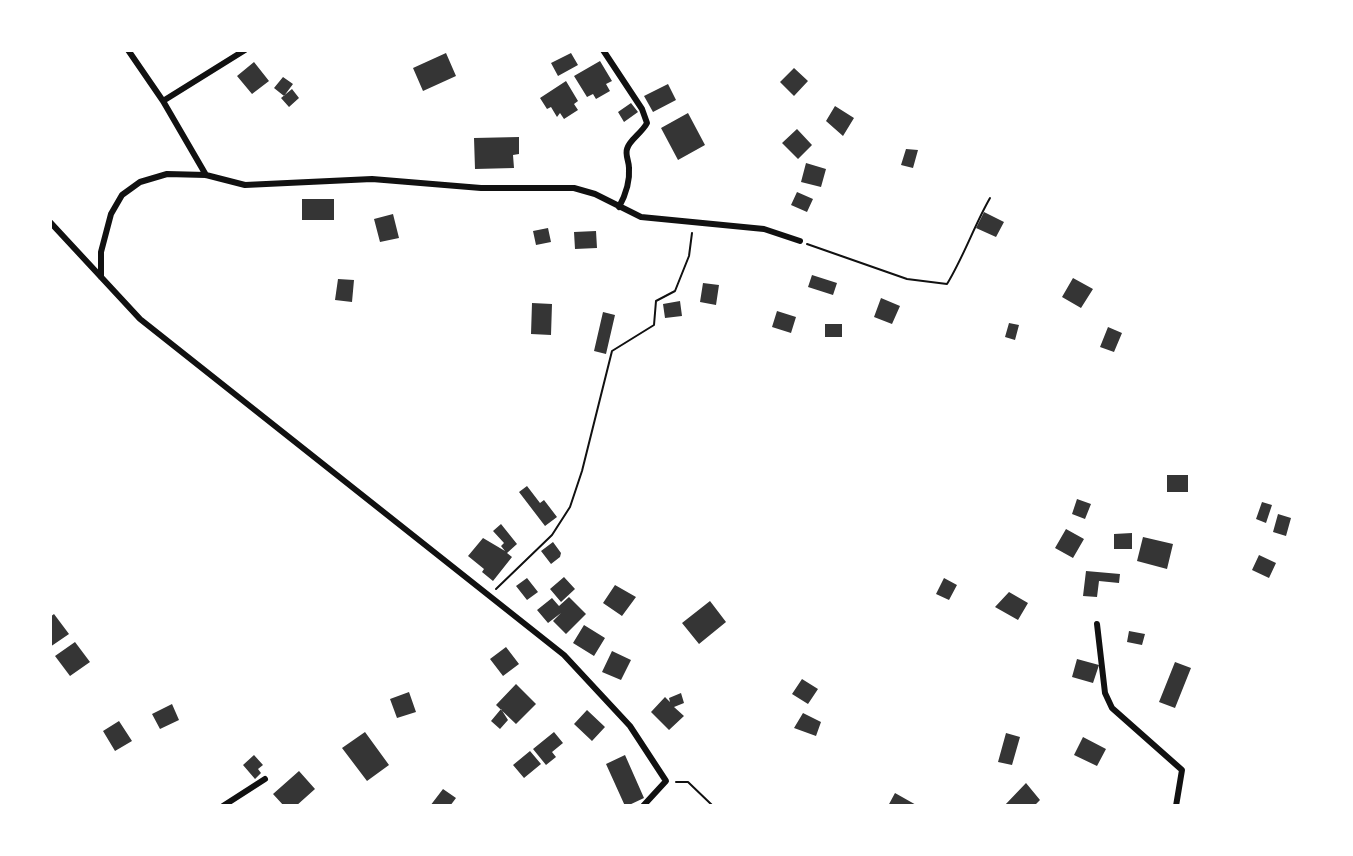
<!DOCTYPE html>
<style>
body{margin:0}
#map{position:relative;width:1353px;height:856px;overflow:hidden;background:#fff;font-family:Roboto,sans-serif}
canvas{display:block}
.frame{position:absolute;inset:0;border:52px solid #fff;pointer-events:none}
</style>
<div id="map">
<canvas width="1353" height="856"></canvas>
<div class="frame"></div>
</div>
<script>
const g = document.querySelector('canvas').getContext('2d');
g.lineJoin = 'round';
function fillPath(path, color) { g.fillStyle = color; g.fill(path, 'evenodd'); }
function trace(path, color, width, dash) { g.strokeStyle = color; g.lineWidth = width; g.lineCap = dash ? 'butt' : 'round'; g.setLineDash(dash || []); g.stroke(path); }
fillPath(new Path2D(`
 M446 53 456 76 423 91 413 68Z
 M571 53 578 65 558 76 551 63Z
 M600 61 612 81 606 84 610 91 596 99 593 94 587 97 574 76Z
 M254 62 269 81 252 94 237 76Z
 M794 68 808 81 794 96 780 82Z
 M283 77 293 84 284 96 274 88Z
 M566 81 578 101 574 104 578 110 564 119 560 113 557 117 551 107 547 109 540 98Z
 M668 84 676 100 653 112 644 96Z
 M292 89 299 98 289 107 281 98Z
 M631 103 638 112 624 122 618 112Z
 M835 106 854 118 843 136 826 121Z
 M688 113 705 145 678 160 661 128Z
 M797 129 812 145 798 159 782 143Z
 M519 137V154L513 155 514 168 475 169 474 138Z
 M906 149 918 150 913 168 901 165Z
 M806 163 826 169 821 187 801 182Z
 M797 192 813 199 807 212 791 205Z
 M302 199H334V220H302Z
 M984 212 1004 222 996 237 976 228Z
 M393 214 399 238 380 242 374 219Z
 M548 228 551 242 536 245 533 231Z
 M596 231 597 248 575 249 574 232Z
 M812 275 837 283 833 295 808 287Z
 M1073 278 1093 289 1081 308 1062 297Z
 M338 279 354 280 352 302 335 300Z
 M703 283 719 285 716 305 700 302Z
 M881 298 900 306 892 324 874 317Z
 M680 301 682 316 665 318 663 304Z
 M532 303 552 304 551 335 531 334Z
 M777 311 796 317 791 333 772 327Z
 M603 312 615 315 606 354 594 351Z
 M1009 323 1019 325 1015 340 1005 337Z
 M825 324H842V337H825Z
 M1108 327 1122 333 1114 352 1100 347Z
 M1167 475H1188V492H1167Z
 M527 486 540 503 544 500 557 517 545 526 519 492Z
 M1077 499 1091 504 1085 519 1072 514Z
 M1262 502 1272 505 1266 523 1256 519Z
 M1278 514 1291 518 1286 536 1273 532Z
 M501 524 517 544 507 553 512 557 493 581 482 572 484 569 468 556 483 538 505 551 501 546 504 543 493 531Z
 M1066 529 1084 539 1073 558 1055 548Z
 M1132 533V549H1114V534Z
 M1143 537 1173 544 1167 569 1137 561Z
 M553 542 561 553 560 557 551 564 541 551Z
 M1259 555 1276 563 1269 578 1252 570Z
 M1086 571 1120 574 1119 583 1099 581 1097 597 1083 596Z
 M564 577 575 589 561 602 550 589Z
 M527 578 538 592 527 600 516 586Z
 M944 578 957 585 949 600 936 594Z
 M615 585 636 597 622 616 603 603Z
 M1009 592 1028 603 1018 620 995 607Z
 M569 597 586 614 566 634 553 621 561 613 548 623 537 610 552 598 559 606Z
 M710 601 726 622 699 644 682 623Z
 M54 614 69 634 50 647V617Z
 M584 625 605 638 594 656 573 643Z
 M1129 631 1145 634 1142 645 1127 642Z
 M75 642 90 662 70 676 55 656Z
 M506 647 519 664 503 676 490 659Z
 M612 651 631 660 621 680 602 672Z
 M1077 659 1099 665 1093 683 1072 677Z
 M1175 662 1191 668 1175 708 1159 702Z
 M802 679 818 689 808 704 792 694Z
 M516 684 536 704 516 724 496 705Z
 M409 692 416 712 397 718 390 699Z
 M681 693 684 703 674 707 684 716 669 730 651 712 665 697 670 702 669 698Z
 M172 704 179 720 160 729 152 714Z
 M501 709 508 720 500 729 491 721Z
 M587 710 605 727 592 741 574 724Z
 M803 713 821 722 816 736 794 728Z
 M119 721 132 741 115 751 103 731Z
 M365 732 389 765 367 781 342 748Z
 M554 732 563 743 552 752 556 757 546 765 533 749Z
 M1006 733 1020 737 1012 765 998 762Z
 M1083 737 1106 749 1097 766 1074 755Z
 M530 751 541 764 524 778 513 765Z
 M254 755 263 765 258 769 261 773 255 779 243 765Z
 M625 755 644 798 627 806H625L606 764Z
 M299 771 315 789 296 806H284L273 794Z
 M1026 783 1040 800 1034 806H1004Z
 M443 789 456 798 450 806H430Z
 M895 793 918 806H888Z`), '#353535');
trace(new Path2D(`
 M807 244 907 279 947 284C964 256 974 226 990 198
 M496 589 552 535 570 507 582 471 612 351 654 325 656 301 675 291 689 256 692 233
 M676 782H688L713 806`), '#111', 2);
trace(new Path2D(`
 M128 50 163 101 206 175
 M603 50 642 109 647 123C642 133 629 140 627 149 625 155 629 161 629 168 630 181 625 196 619 207
 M163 101 245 50
 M50 222 140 319 564 655 630 726 666 781 643 806
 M101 277V252L111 214 122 195 140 182 167 174 206 175 245 185 372 179 481 188H574L595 194 641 217 764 229 800 241
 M1097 624 1105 693 1112 708 1182 770 1176 806
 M223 806 265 779`), '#111', 6);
</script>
